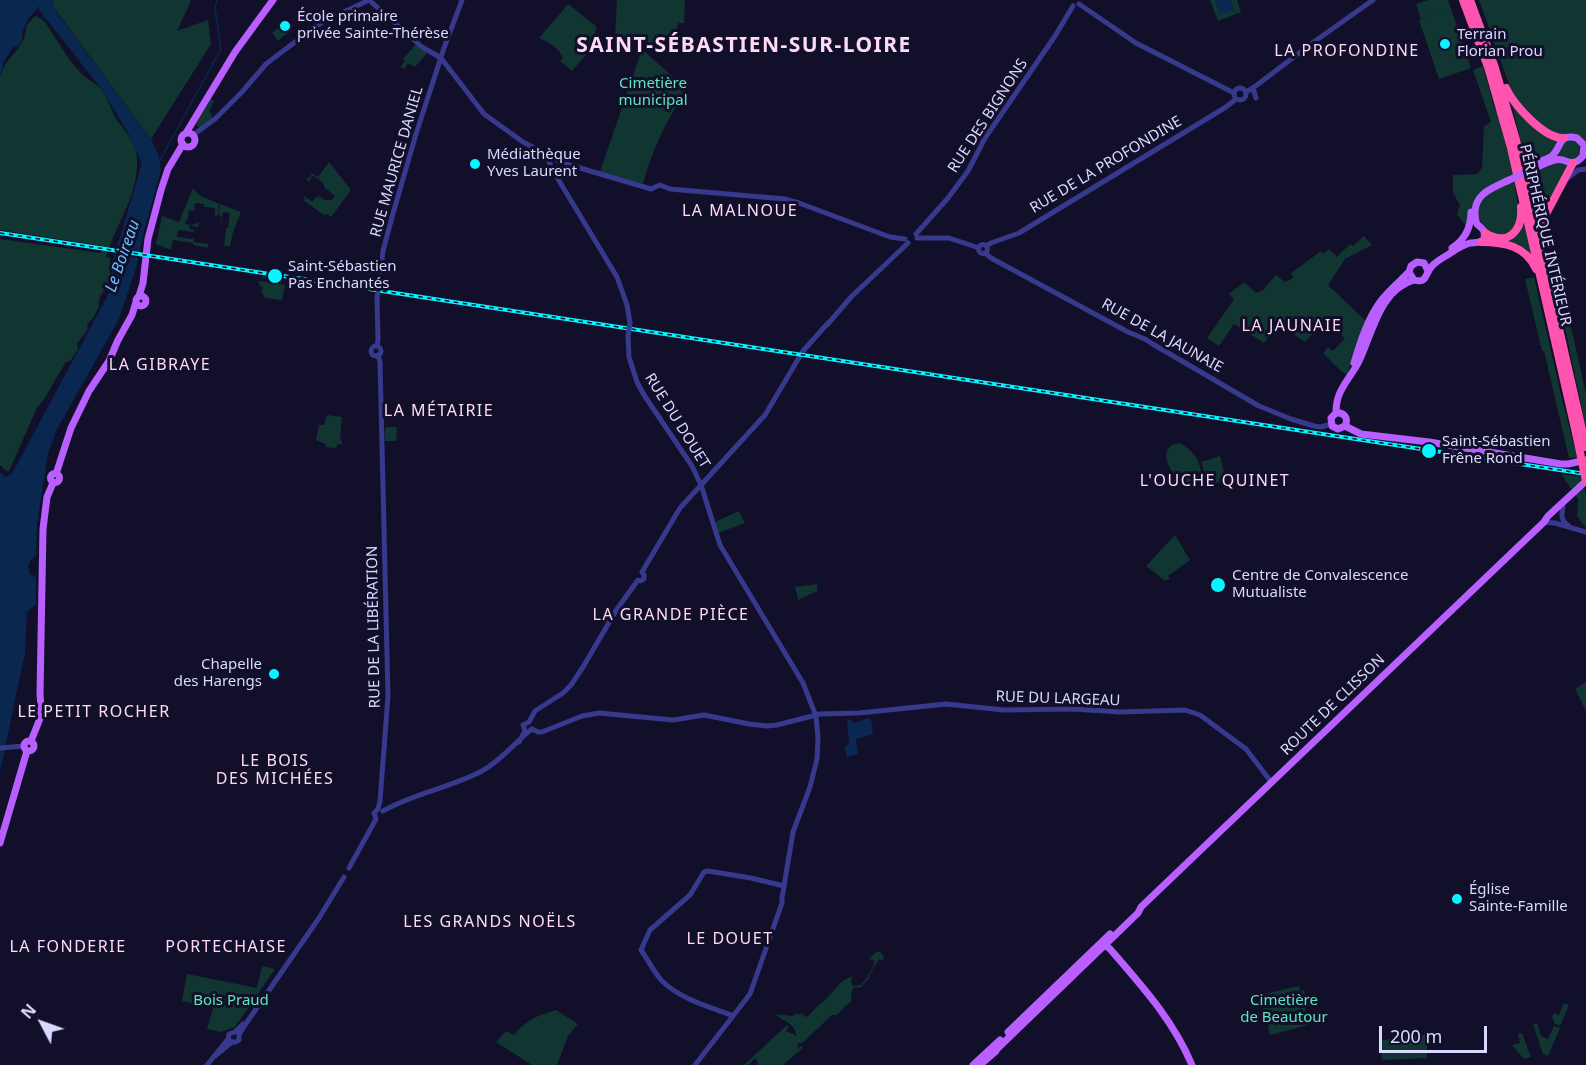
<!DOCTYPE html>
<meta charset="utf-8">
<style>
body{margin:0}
#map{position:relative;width:1586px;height:1065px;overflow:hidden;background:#120f2a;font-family:"Noto Sans",sans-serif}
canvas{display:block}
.north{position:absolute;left:12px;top:993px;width:60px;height:60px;-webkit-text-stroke:4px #120f2a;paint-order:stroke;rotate:311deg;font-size:16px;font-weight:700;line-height:24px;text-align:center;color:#dad8ff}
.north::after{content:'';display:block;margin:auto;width:21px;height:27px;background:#dad8ff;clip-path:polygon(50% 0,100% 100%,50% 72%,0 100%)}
.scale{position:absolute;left:1379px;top:1026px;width:108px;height:27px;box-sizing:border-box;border:3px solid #dad8ff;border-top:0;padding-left:8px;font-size:18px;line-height:21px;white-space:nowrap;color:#dad8ff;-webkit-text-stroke:4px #120f2a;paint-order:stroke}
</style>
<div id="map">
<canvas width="1586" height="1065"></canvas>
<div class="north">N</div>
<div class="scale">200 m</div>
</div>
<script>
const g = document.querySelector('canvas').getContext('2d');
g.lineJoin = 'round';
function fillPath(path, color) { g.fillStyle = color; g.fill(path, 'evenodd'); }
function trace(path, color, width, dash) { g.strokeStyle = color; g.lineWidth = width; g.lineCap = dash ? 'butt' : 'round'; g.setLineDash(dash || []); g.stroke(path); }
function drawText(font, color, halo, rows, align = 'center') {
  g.font = font + ' "Noto Sans",sans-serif'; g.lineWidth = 6; g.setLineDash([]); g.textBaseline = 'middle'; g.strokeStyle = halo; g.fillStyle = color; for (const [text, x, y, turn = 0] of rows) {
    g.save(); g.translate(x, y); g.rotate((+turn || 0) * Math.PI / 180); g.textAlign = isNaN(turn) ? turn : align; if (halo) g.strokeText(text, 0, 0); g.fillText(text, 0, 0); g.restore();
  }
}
fillPath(new Path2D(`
 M53 0H189L191 1 177 31 208 20 211 44 151 139 52 5Z
 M617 0H685L684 23H678L676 43 669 42 657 53 640 39 615 36Z
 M1210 0H1237L1241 12 1218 21Z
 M1428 0H1448L1471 68 1439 79 1419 20 1447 10 1421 19 1416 4Z
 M1479 0H1586V155L1566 172 1545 206 1540 223 1512 104 1516 98 1509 84Z
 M568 4 596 26C595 47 585 56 572 71L560 61 563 58C561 51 548 40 540 39V37Z
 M35 16 40 18 45 22C56 38 66 57 79 71 85 78 94 82 101 89 108 97 110 108 115 117 126 134 139 143 137 166 136 199 115 226 106 257L110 258V283C105 290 97 296 99 307L93 318 87 324 88 329 77 344 78 349 71 360 65 363 45 398 37 408 9 471H6L0 465V239L101 253 102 246 0 230V77L6 63 17 50 24 39 27 25Z
 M283 24 289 32 278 41 272 33Z
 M416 44 427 53 415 67 408 63 404 69 401 67 405 61 403 59Z
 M642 49 685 88 686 92C667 118 651 153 643 184L600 172Z
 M1483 66 1494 107 1497 112 1512 168 1519 212 1524 219 1533 256 1488 233 1486 227 1480 221 1465 225 1457 214 1460 205 1453 193V175L1477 174 1482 168 1484 126 1491 122 1473 70Z
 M211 99 214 101 209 112 212 114 211 116 214 118 202 128 198 127 196 124 200 116Z
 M329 162 351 190 331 217 327 214 324 215 304 201 305 199 303 197 304 196 313 202 315 197 317 198 319 196 325 200H332L335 196 324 187V184L320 181V180L318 178 317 179 314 176H312L309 182 305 178 308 179 312 174 310 172 318 177Z
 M193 188 199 195 219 204 218 215H215V208L204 207V204L195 203 194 211 189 210 187 221H185V224L192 225 199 222 198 227 189 225 191 230H195L193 232 178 230 177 237 192 239 194 238V242L208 244V248L193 245V243L173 240 171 250 156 244 162 216 179 222Z
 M220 204 241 212 233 232 230 246H224L226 230 225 228H228L230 213 223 212 220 227 221 216 219 215Z
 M1364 236 1372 245 1345 259 1328 285 1366 321 1347 375 1341 371 1323 353 1328 347 1333 351 1345 338 1339 332 1343 327 1337 322 1322 318 1319 323 1321 325 1305 342 1278 324 1264 343 1234 324 1219 346 1207 338 1234 299 1229 294 1244 282 1256 293 1263 290 1276 275 1285 282 1293 278 1291 273 1321 251 1323 254 1329 249 1337 257 1350 244 1353 246Z
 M1554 275H1557L1561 282 1586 394V428Z
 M1534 277 1563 403 1577 457 1569 458 1544 351H1542L1525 279Z
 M259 281 285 285 282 300 265 298 261 291 263 288 259 285Z
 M327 415 342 417 340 440 342 441V444H338L336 448 325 447 326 444 316 440 319 425H324Z
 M386 427H397L396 441H385V429Z
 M1179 443C1191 446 1213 475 1192 482 1176 487 1151 447 1179 443Z
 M1220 456 1226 480 1208 485 1201 462Z
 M1561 474 1582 477 1586 496V528L1577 516 1578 499Z
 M739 511 745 523 718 533 715 522Z
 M1175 535 1190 560 1168 576 1170 579 1165 581 1146 566Z
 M817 584V591L798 600 795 587Z
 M1586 682V711L1575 689Z
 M876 952H880L883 955 884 958 882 961 879 959C870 970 873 976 860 988L854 987 852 990 851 1002 846 1005 837 1015H832L802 1043H798L797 1049 801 1046 803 1048 783 1065H758L756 1058 748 1065H744L787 1025 789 1027 786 1031 797 1036C793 1021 784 1022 775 1014L793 1016 797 1013 799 1015 802 1013 805 1017 808 1016 819 1005 827 998 841 982 852 976 851 982 853 986 861 985C867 978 874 969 874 960L869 959Z
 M262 966 275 969 235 1027 221 1032 207 1029 213 1008 182 1001 187 974 257 988Z
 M1299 986 1300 991 1304 990 1305 1009 1309 1025 1270 1035 1260 995Z
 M1564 1003 1569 1005 1560 1026 1555 1024 1552 1017 1554 1013 1559 1015Z
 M556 1010 578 1024 568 1036 557 1065H532L496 1042 506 1031 514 1035C527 1019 537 1016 556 1010Z
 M1537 1023 1541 1036 1548 1039 1554 1026 1560 1028 1548 1056 1543 1054 1533 1024Z
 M1522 1033 1531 1057 1524 1059 1512 1045 1520 1043 1518 1034Z
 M1425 1035 1429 1038 1430 1043 1427 1044V1058L1382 1060 1381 1046H1378L1383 1040Z`), '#113531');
fillPath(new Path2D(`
 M0 0H53L52 6 151 139 158 154 161 170 144 231 136 268 119 319 56 431 48 454 37 524 36 555 30 561 28 567 30 574 36 577V604L27 612 25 653 0 772V473L6 477 12 474 109 293 113 260 142 163 129 135 103 91 39 10 40 6C30 15 21 27 22 41L18 46 13 47 3 64V69L0 76Z
 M1215 0H1231L1234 10 1220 14Z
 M847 718 855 723 867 718 871 719 873 734 856 739 858 754 847 757 844 747 849 743Z`), '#09274f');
fillPath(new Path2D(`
 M113 249 142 254 141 258 112 254Z`), '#120f2a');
trace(new Path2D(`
 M159 162 221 49 215 8 217 0`), '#09274f', 1.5);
trace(new Path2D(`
 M1079 4 1136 43 1234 93
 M1234 94a6 6 0 1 1 12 0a6 6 0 1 1-12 0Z
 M1253 88 1256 98
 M1246 92 1253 88 1311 44 1373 0
 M193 135 215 119 242 92 266 64 283 51 321 23 369 0 422 47 441 58 484 114 523 142 563 163 651 189 660 185 670 189 785 199 799 203 890 237 905 239
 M547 156 552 169 617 277 627 305 630 323
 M1568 178 1578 170 1586 169
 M916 234 948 198 968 171 985 138 1055 36 1073 6
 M917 238H949L979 248
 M978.5 249a4.5 4.5 0 1 1 9 0a4.5 4.5 0 1 1-9 0Z
 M986 246 991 243 1019 233 1226 107 1236 99
 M985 253 991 258 1128 332 1145 339 1151 343 1259 406 1291 419 1314 426 1321 427 1331 424
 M379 284 383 251 392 217 416 134 444 48 462 0
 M377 298 378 340 377 346
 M827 325 851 297 908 243
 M628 336 629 357 637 382 644 395 692 466 701 485 720 545 803 683 816 716 818 738 817 759 810 787 793 832 782 898V903L750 994 695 1065
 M371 351a5 5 0 1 1 10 0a5 5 0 1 1-10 0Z
 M1563 507C1561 515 1561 521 1569 526
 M1544 522 1555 523 1586 532
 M642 572 680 508 765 415 803 351 828 323
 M532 729 538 732H542L582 716 599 713 673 720 704 715 749 724 767 726 777 725 820 714 859 713 946 704 1004 710 1073 709 1120 712 1185 710 1200 715 1246 749 1272 783
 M519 742 525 731 523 725 529 722 535 711 563 693 571 685 583 667 617 609 638 580 641 581 644 579V575L642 572
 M0 748 24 746
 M383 811C414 793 450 788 482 771 502 760 515 742 532 729
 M376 819 374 813 378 809 380 801 388 696 380 362 378 355
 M349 868 376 819
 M733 1016C708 1006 682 1000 662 981 654 972 648 960 641 950L650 930 690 895 704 872 708 871 751 878 784 886
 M232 1042 228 1039 229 1034 235 1032 243 1024
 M215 1056 232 1042H236L239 1040V1035L245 1025 319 918 344 877
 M207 1065 228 1039`), '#37398c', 5);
trace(new Path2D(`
 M186 133 235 52 273 0
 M181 140a7 7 0 1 1 14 0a7 7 0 1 1-14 0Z
 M1533 164C1539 162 1546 160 1552 156 1562 147 1558 133 1577 138L1584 145 1583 156C1571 170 1567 157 1555 160 1548 162 1541 165 1535 168
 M1452 248C1466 239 1471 227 1471 212
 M1428 271 1424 263 1417 262 1411 266 1409 272 1414 280C1428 284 1425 272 1433 265 1438 260 1444 257 1449 254 1455 250 1463 245 1470 243 1479 242 1486 244 1484 231 1482 228 1479 226 1477 224 1476 222 1475 216 1475 214 1474 194 1492 188 1507 181
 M136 301a5 5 0 1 1 10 0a5 5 0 1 1-10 0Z
 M139 296 143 283 148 239 161 190 168 169 183 144
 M1354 363C1360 343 1367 320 1380 302 1388 291 1399 282 1409 272
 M1336 413C1336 407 1337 400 1339 395 1344 382 1355 371 1360 359 1373 331 1380 290 1414 280
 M1336 413 1331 418 1332 426 1338 429 1345 426
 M1336 413C1344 412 1349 418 1345 426
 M1345 426 1361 434 1429 442 1561 464H1568L1586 460
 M50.5 478a4.5 4.5 0 1 1 9 0a4.5 4.5 0 1 1-9 0Z
 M56 474 71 428 89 391 109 361 118 340 132 315 136 302
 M41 707 40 694 43 529 47 497 53 483
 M37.5 712a4.5 4.5 0 1 1 9 0a4.5 4.5 0 1 1-9 0Z
 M24 746a5 5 0 1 1 10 0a5 5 0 1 1-10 0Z
 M31 741 41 716
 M0 843 27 751
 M1105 945 1110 949C1142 986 1173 1020 1192 1065
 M1008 1032 1110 934
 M973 1065 1000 1040
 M980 1065 996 1051 997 1049 1138 913 1141 907 1544 522 1548 516 1586 481`), '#ba5fff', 7);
trace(new Path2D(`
 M1463 0 1488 67 1511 148 1576 433
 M1470 0 1494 65 1516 140 1586 447
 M1506 88C1514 105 1544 139 1564 138
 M1485 233C1508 247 1523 231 1521 207
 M1481 242C1504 242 1526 246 1536 269
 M1546 245 1544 229 1545 216 1573 163`), '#ff53b0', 8);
const rail = new Path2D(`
 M0 233 1586 474`);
trace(rail, '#04f5ff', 4);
trace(rail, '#120f2a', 1.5, [4.5]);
trace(new Path2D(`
 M377 298 379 284
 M628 336 630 323`), '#37398c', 5);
trace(new Path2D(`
 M1507 181 1535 168`), '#ba5fff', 7);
trace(new Path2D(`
 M1576 433 1586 481`), '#ff53b0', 8);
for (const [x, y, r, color] of [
 [285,26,6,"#04f5ff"],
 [1445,44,6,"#04f5ff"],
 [475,164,6,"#04f5ff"],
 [275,276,8,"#04f5ff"],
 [1429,451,8,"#04f5ff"],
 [1218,585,8,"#04f5ff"],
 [274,674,6,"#04f5ff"],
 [1457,899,6,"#04f5ff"]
]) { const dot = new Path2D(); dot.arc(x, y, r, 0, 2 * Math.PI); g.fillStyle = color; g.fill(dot); trace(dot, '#120f2a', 2); }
drawText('15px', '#dad8ff', '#120f2a', [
 ["École primaire",297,17],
 ["privée Sainte-Thérèse",297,34],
 ["Terrain",1457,35],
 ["Florian Prou",1457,52],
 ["Médiathèque",487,155],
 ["Yves Laurent",487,172],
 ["Saint-Sébastien",288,267],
 ["Pas Enchantés",288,284],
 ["Saint-Sébastien",1442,442],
 ["Frêne Rond",1442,459],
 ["Centre de Convalescence",1232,576],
 ["Mutualiste",1232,593],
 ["Chapelle",262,665,"right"],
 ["des Harengs",262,682,"right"],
 ["Église",1469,890],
 ["Sainte-Famille",1469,907]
], 'left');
drawText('15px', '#5ce7bc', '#120f2a', [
 ["Cimetière",653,84],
 ["municipal",653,101],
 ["Bois Praud",231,1001],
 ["Cimetière",1284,1001],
 ["de Beautour",1284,1018]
]);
drawText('15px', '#dad8ff', '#120f2a', [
 ["RUE DES BIGNONS",988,116,-57],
 ["RUE MAURICE DANIEL",397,162,-74],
 ["RUE DE LA PROFONDINE",1106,165,-31],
 ["PÉRIPHÉRIQUE INTÉRIEUR",1545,235,77],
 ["RUE DE LA JAUNAIE",1162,336,29],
 ["RUE DU DOUET",677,421,58],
 ["RUE DE LA LIBÉRATION",374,627,-91],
 ["RUE DU LARGEAU",1058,699,2],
 ["ROUTE DE CLISSON",1333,705,-44]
]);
g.letterSpacing = '1.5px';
drawText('16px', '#ffdaf4', '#120f2a', [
 ["LA PROFONDINE",1347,51],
 ["LA MALNOUE",740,211],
 ["LA JAUNAIE",1292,326],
 ["LA GIBRAYE",160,365],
 ["LA MÉTAIRIE",439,411],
 ["L'OUCHE QUINET",1215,481],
 ["LA GRANDE PIÈCE",671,615],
 ["LE PETIT ROCHER",94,712],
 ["LE BOIS",275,761],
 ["DES MICHÉES",275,779],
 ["LES GRANDS NOËLS",490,922],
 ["LE DOUET",730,939],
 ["LA FONDERIE",68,947],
 ["PORTECHAISE",226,947]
]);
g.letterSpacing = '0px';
drawText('italic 16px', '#66c1ff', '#120f2a', [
 ["Le Boireau",123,256,-71]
]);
g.letterSpacing = '1.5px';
drawText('bold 21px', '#ffdaf4', '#120f2a', [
 ["SAINT-SÉBASTIEN-SUR-LOIRE",744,46]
]);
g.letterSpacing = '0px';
</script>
